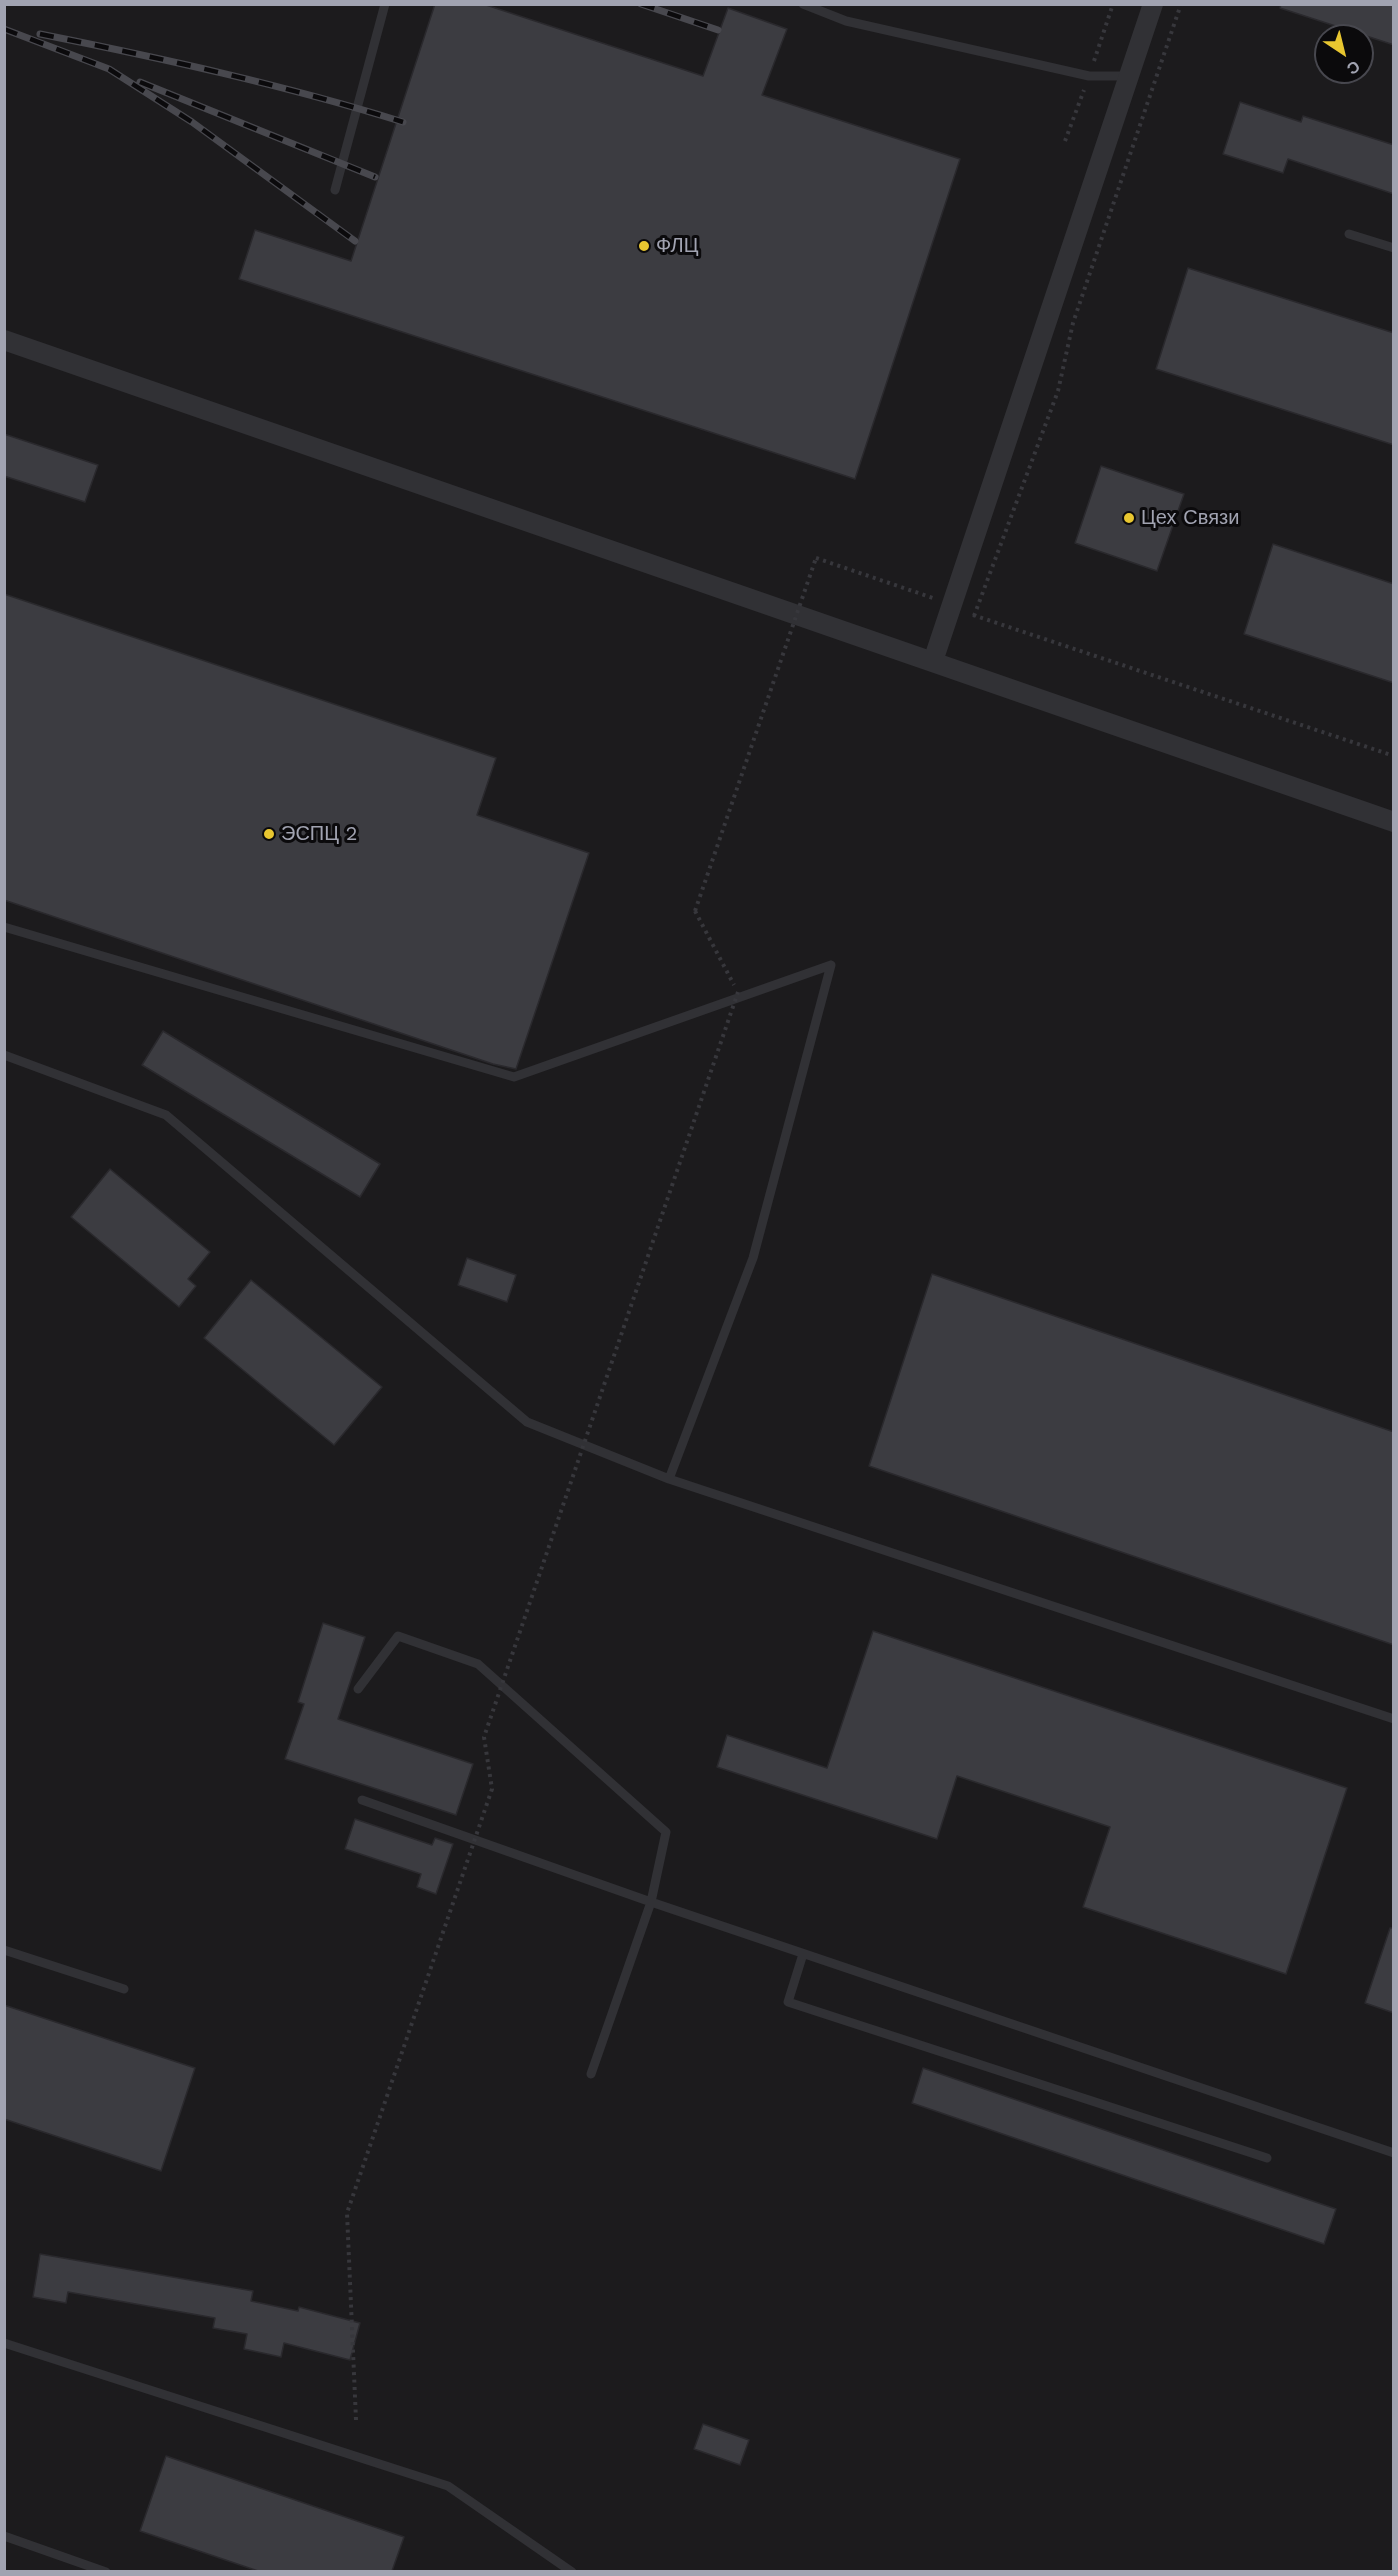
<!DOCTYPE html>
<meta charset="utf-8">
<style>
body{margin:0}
#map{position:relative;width:1398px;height:2576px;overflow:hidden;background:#100f11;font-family:"Work Sans",sans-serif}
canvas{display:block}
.frame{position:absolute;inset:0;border:6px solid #a1a3b1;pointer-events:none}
.north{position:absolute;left:1314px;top:24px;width:60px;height:60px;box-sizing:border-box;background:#0b0a0c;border:2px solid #47474e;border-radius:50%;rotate:145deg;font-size:16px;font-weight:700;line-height:24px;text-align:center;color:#a1a3b1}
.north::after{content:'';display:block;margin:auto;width:21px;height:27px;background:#e8c630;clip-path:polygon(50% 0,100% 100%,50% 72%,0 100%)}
</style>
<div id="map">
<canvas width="1398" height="2576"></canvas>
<div class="frame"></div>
<div class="north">С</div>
</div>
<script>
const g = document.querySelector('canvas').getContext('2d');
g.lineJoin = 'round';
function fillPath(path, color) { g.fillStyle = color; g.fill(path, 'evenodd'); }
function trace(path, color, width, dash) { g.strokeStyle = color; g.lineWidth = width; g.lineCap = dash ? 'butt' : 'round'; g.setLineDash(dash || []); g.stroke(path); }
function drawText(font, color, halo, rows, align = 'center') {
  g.font = font + ' "Work Sans",sans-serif'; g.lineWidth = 6; g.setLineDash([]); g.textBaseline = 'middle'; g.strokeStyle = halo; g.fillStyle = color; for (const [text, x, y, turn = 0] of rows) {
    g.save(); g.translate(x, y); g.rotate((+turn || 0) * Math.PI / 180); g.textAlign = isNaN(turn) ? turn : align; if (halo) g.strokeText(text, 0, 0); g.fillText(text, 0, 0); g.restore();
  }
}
fillPath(new Path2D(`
 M5 5H1393V2571H5ZM1326 36H1362V72H1326Z`), '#1c1b1d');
const building = new Path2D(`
 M435 4H483L703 76 728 8 787 29 762 95 960 159 855 479 239 279 255 230 351 261Z
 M1281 4H1394V45L1280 8Z
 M1240 102 1301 122 1303 116 1394 145V194L1288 159 1283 173 1223 154Z
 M1188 268 1394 333V445L1156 369Z
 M4 434 98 465 85 502 4 476Z
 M1101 466 1184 494 1157 571 1075 543Z
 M1273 544 1394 584V683L1244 634Z
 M4 594 496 758 477 815 589 853 516 1069 493 1064 4 900Z
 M163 1031 380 1164 360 1197 142 1065Z
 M110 1169 210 1252 188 1279 196 1286 179 1307 71 1217Z
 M467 1258 516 1275 507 1302 458 1285Z
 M932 1274 1394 1432V1645L869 1466Z
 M251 1280 382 1387 334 1445 204 1338Z
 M323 1623 365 1637 338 1719 473 1764 456 1815 285 1759 304 1704 298 1702Z
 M873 1631 1347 1788 1286 1974 1083 1907 1110 1827 957 1776 937 1839 717 1767 727 1735 827 1768Z
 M355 1819 432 1845 435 1838 453 1844 436 1894 417 1887 421 1874 345 1849Z
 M1390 1928H1394V2013L1365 2003Z
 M4 2005 195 2068 161 2171 4 2119Z
 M923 2068 1336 2209 1324 2244 912 2103Z
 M40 2254 253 2291 251 2301 298 2311 299 2307 360 2323 350 2360 284 2343 281 2357 244 2349 247 2334 213 2328 215 2318 68 2292 66 2303 33 2297Z
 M703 2424 749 2440 740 2465 694 2449Z
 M166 2456 404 2537 392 2571H258L140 2531Z`);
fillPath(building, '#3c3c41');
trace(building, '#2a292d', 1.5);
trace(new Path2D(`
 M1094 61 1113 4
 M1065 141 1084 90
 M816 558 933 598
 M973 615 1394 756
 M974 616 1058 391 1073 323 1181 4
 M695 911 734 985`), '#37373c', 4, [3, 4.5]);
trace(new Path2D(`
 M803 4 846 21 1089 76H1129
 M335 190 385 4
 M1349 234 1394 248
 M4 927 514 1077 831 965
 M831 965 753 1258 669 1479 1394 1719
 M4 1055 166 1115 527 1422 669 1479
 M358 1689 398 1636 478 1664 666 1832 651 1902 591 2074
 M362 1800 651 1902 1394 2153
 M4 1950 124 1989
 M803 1954 788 2002 1267 2158
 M4 2343 448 2486 572 2572
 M4 2536 106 2572`), '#313135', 9);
trace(new Path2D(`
 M4 340 1394 822
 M933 661 1153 4`), '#313135', 20);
const rail = new Path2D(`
 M641 4 718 30
 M4 29 109 69 192 122 355 241
 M40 34C161 58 284 85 403 122
 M140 82 375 177`);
trace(rail, '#48484e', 7);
trace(rail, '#0b0a0c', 4.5, [14]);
trace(new Path2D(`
 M695 911 816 558
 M356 2420 347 2213 492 1789 484 1737 738 992`), '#37373c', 4, [3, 4.5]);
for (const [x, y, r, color] of [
 [644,246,6,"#e8c630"],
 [1129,518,6,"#e8c630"],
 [269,834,6,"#e8c630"]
]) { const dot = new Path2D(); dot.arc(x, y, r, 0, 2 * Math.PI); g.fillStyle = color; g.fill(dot); trace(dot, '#0b0a0c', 2); }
drawText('20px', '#a1a3b1', '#0b0a0c', [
 ["ФЛЦ",656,246],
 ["Цех Связи",1141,518],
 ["ЭСПЦ 2",281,834]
], 'left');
</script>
